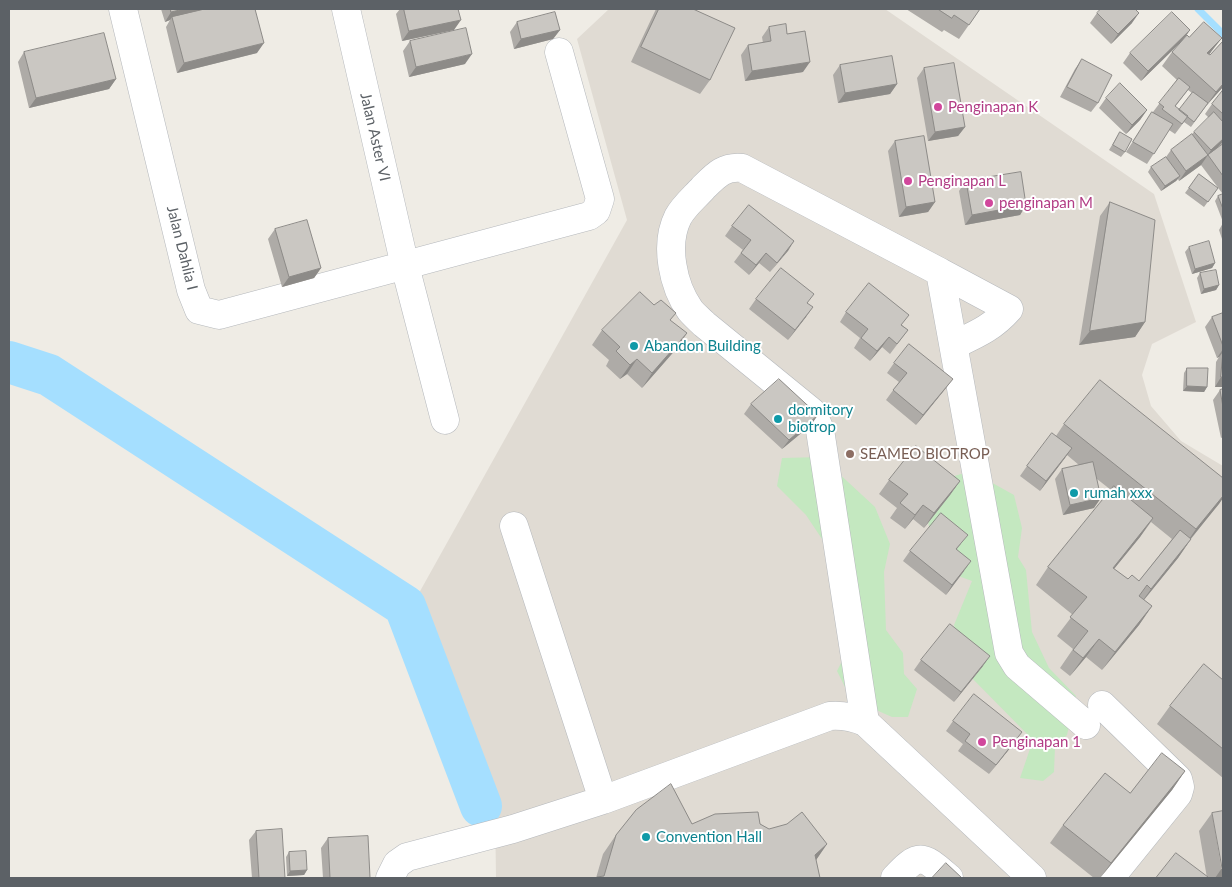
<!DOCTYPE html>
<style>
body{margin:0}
#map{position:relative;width:1232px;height:887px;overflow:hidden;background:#efece5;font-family:Lato,sans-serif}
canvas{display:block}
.frame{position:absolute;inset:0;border:10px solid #5c6166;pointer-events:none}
</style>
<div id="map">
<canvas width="1232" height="887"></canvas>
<div class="frame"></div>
</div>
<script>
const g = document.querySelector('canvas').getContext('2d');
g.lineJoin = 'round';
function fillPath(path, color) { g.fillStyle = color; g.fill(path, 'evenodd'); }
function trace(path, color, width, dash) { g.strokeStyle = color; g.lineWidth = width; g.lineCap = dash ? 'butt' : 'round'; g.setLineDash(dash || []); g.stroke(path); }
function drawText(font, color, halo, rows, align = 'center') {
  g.font = font + ' Lato,sans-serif'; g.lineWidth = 4; g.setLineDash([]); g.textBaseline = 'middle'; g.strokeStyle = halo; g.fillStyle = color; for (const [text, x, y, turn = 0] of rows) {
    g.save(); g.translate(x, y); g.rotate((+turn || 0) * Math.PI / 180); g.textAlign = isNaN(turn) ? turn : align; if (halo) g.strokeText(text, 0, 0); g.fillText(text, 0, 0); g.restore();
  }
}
fillPath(new Path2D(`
 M609 9H885L1154 194 1196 322 1152 344 1142 375 1151 406 1181 441 1223 466V878H496L495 805 414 602 627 220 577 39Z`), '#e0dbd3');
fillPath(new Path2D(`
 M821 457 875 507 890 544 884 572 886 630 903 653 904 674 917 689 908 717H892L851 699 837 671 854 637 828 548 806 515 777 486 782 458Z
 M971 471 1014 495 1022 528 1018 557 1026 570 1032 632 1049 668 1076 696 1067 735 1055 747 1054 772 1043 781 1020 778 1033 740 966 672 954 625 972 581 950 573 932 541 925 507 951 477Z`), '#c4e8c0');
trace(new Path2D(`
 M1198 9 1223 34`), '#a5dfff', 7);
trace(new Path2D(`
 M9 362 49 375 405 606 481 806`), '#a5dfff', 42);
const minor = new Path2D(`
 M123 9 191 290 199 310 219 315 589 216 596 211 600 199 559 52
 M346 9 405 266 445 420
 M940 272 1009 309C992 328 977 334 954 345
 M514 526 603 800
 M1102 705 1178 779 1180 787 1178 794 1110 878
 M865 722 820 430 812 412 704 324C699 319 694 315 690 310 673 286 664 245 678 217 684 206 695 197 703 188 716 175 724 166 742 168L940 272 1009 653 1017 666 1086 725
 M390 878 397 864 407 857 513 829 603 800 830 716C843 715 853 717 865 722L1032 878
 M895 878C920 851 923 856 949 878`);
trace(minor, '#b5b8bc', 29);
trace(minor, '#fff', 28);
fillPath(new Path2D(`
 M161 9H255L257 53 177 73 166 27 170 20 165 22Z
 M400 9H458L454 30 402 41 396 14Z
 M656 9H693L710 80 700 94 631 62Z
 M906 9H980L959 39 944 30 942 32Z
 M1097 13 1132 23 1111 44 1090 23Z
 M517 22 560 30 553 39 514 49 510 32Z
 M769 27 803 72 745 81 741 55 748 45 763 43 762 37Z
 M1190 30 1183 40 1141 81 1123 63 1130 53Z
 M410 41 465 64 409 77 403 51Z
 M1223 41V87L1206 106 1191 127 1184 122 1175 134 1169 130 1147 164 1126 152 1152 112H1153L1177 80 1162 66 1172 52H1211L1209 55H1210ZM1188 90 1192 93 1179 110 1175 107Z
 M24 52 116 79 109 89 29 108 18 62Z
 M1082 59 1098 103 1091 112 1060 97 1075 69Z
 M840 65 897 84 890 94 838 103 833 75Z
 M924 68 965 127 958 136 928 141 917 78Z
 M1223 90V142L1215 150 1223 144V192L1222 193 1201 165 1204 160 1201 165 1179 181 1178 179 1176 181 1161 191 1148 172 1151 167 1166 157 1171 150 1192 134 1209 118 1205 114 1212 104Z
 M1106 98 1147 110 1140 120 1126 134 1099 108Z
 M1120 132 1125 152 1121 157 1109 150Z
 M895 141 935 202 928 212 899 217 888 151Z
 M1199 174 1218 188 1204 207 1185 193Z
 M966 181 1026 205 1020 215 965 225 959 191Z
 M1223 194V222L1215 201 1218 196Z
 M1110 202 1145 322 1135 337 1079 345 1100 216Z
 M1223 223V242L1219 230Z
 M732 226 794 241 770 272 759 263 749 275 734 262 743 250 725 236Z
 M275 229 321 268 314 278 282 287 268 239Z
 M1189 247 1215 263 1212 268 1192 274 1185 252Z
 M1200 273 1219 285 1216 290 1201 294 1197 278Z
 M756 299 808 303 806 317 788 340 749 309Z
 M846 312 902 325 908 330 890 354 882 347 870 361 854 348 860 338 840 322Z
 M1223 313V387H1215L1216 362 1219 357 1217 358 1205 327 1212 317Z
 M671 321 677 348 642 388 627 374 620 379 606 366 609 360 592 345 602 330Z
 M894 363 946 388 916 425 886 400 899 382 887 373Z
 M1187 368 1207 387 1204 392 1183 391 1184 373Z
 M1223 389V437L1221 438 1213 400 1220 390Z
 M751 404 811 425 782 449 744 414Z
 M1064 424 1223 478V498L1191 539 1178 558 1144 600 1152 606 1139 625 1102 670 1086 657 1070 676 1060 668 1073 649 1057 636 1073 615 1036 585 1048 567 1111 490 1097 479 1094 508 1063 515 1055 479 1062 469 1079 465 1067 455 1040 491 1020 476 1027 466 1056 436ZM1151 522 1172 539 1139 581 1128 579 1114 569 1140 537Z
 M889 480 960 481 950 495 924 528 913 519 905 529 890 518 897 508 879 494Z
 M961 544 957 549 964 571 946 595 903 561 910 551Z
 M921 660 983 666 954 702 914 670Z
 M1223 676V778L1157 724 1170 706 1222 679Z
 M953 721 1015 742 989 774 958 751 963 744 946 731Z
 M1185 771 1172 790 1100 878H1094L1050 843 1063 825 1130 793Z
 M1212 813 1223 878H1207L1199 831Z
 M692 824H760L769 829 827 844 816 860 820 878H596L603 854 616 835Z
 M256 831 285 878H252L249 840Z
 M328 838 370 878H323L321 848Z
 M289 852 307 870 304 875 287 876 286 857Z`), '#aeaba7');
fillPath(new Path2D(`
 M184 9H217L172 17 170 20 165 22 171 12Z
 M1139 13 1132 23 1111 44 1118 34Z
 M461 20 454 30 402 41 409 31Z
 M560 30 553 39 514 49 521 39Z
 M1190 30 1183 40 1141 81 1148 71Z
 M1222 38 1211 52 1197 68 1207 53Z
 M264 43 257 53 177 73 184 63Z
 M472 54 465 64 409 77 416 67Z
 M810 62 803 72 745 81 752 71Z
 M116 79 109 89 29 108 36 98Z
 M897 84 890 94 838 103 845 93Z
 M1223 84V87L1206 106 1216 92Z
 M1147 110 1140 120 1126 134 1132 125Z
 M965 127 958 136 928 141 935 132Z
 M1223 139V142L1209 156 1208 155 1201 165 1179 181 1186 171 1208 155 1211 150Z
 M1180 176 1176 181 1161 191 1165 186Z
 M935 202 928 212 899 217 906 207Z
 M1026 205 1020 215 965 225 972 215Z
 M794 241 788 251 770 272 777 263Z
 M766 253 759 263 749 275 756 265Z
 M1215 263 1212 268 1192 274 1195 269Z
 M321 268 314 278 282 287 289 277Z
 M1219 285 1216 290 1201 294 1204 289Z
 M813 307 806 317 788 340 795 330Z
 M1145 322 1135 337 1079 345 1090 331Z
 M687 333 677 348 642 388 652 373Z
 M889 337 882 347 870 361 877 351Z
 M1223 349V355V352L1219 357 1217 358Z
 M637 359 627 374 620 379 630 365Z
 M1221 377H1223V387H1215Z
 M953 379 946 388 916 425 923 415Z
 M1187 386 1207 387 1204 392 1183 391Z
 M818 415 811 425 782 449 789 440Z
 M1072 448 1065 458 1040 491 1046 481Z
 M960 481 950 495 924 528 934 513Z
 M1223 496V498L1219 504 1183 548 1196 529Z
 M1101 498 1094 508 1063 515 1070 505Z
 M923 505 913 519 905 529 915 515Z
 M1153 518 1140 537 1100 586 1113 568Z
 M1191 539 1178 558 1138 607 1151 589Z
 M971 561 964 571 946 595 952 585Z
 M1152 606 1139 625 1102 670 1115 652Z
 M1099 639 1086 657 1070 676 1083 658Z
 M990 656 983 666 954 702 961 692Z
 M1022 732 1015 742 989 774 996 765Z
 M1185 771 1172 790 1100 878 1111 863Z
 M827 844 814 863 815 855Z
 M1222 868H1223V878H1215Z
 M307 870 304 875 287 876 290 871Z`), '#8d8b88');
const building = new Path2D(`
 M171 9H184L171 12Z
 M205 9H255L264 43 184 63 172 17Z
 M404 9H458L461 20 409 31Z
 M659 9H693L735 28 710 80 641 47Z
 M938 9H980L969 25 954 15 952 18Z
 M1101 9H1135L1139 13 1118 34 1097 13Z
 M555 12 560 30 521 39 517 22Z
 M1172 12 1190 30 1148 71 1130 53Z
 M1204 22 1222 38 1207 53 1210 55 1223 41V84L1216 92 1172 52 1187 35 1189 37Z
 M786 24 787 34 805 31 810 62 752 71 748 45 771 41 769 27Z
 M466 28 472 54 416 67 410 41Z
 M104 33 116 79 36 98 24 52Z
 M892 56 897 84 845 93 840 65Z
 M1082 59 1112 75 1098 103 1067 87Z
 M954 63 965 127 935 132 924 68Z
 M1179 78 1190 87 1175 106 1188 116 1182 124 1162 109 1164 107 1159 103Z
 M1120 83 1147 110 1132 125 1106 98Z
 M1223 90V114L1212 104Z
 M1193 92 1208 103 1194 122 1179 110Z
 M1152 112 1173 124 1154 154 1133 142Z
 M1214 112 1223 122V139L1211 150 1194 132Z
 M1120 132 1132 139 1125 152 1113 145Z
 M1192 134 1208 155 1186 171 1171 150Z
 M924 136 935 202 906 207 895 141Z
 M1223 144V176L1208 155Z
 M1166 157 1180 176 1165 186 1151 167Z
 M1021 172 1026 205 972 215 966 181Z
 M1199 174 1218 188 1208 202 1189 188Z
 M1223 194V209L1218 196Z
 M1110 202 1155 220 1145 322 1090 331Z
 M749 205 794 241 777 263 766 253 756 265 741 253 751 240 732 226Z
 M307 220 321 268 289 277 275 229Z
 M1209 241 1215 263 1195 269 1189 247Z
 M781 268 814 294 807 303 813 307 795 330 756 299Z
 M1216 270 1219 285 1204 289 1200 273Z
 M869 283 909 315 901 325 908 330 897 344 889 337 877 351 861 338 868 329 846 312Z
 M640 292 654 305 661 300 676 313 670 320 687 333 652 373 637 359 630 365 616 351 620 347 602 330Z
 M1223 313V346L1212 317Z
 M909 344 953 379 923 415 893 390 907 373 894 363Z
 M1223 352V377H1221Z
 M1187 368H1208L1207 387 1187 386Z
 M779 379 818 415 789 440 751 404Z
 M1100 380 1223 478V496L1196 529 1064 424Z
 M1223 389V407L1220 390Z
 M1052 433 1072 448 1046 481 1027 466Z
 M916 446 960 481 934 513 923 505 915 515 900 503 908 494 889 480Z
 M1093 462 1101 498 1070 505 1062 469Z
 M1114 486 1153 518 1113 568 1128 579 1132 575 1139 581 1180 530 1191 539 1151 589 1147 585 1139 596 1152 606 1115 652 1099 639 1083 658 1073 650 1088 631 1070 617 1087 597 1048 567Z
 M941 513 968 535 956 549 971 561 952 585 910 551Z
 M950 624 990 656 961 692 921 660Z
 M1204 664 1223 680V749L1170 706Z
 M974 694 1022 732 996 765 965 741 970 734 953 721Z
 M1162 753 1185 771 1111 863 1063 825 1105 773 1130 793Z
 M671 784 692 824 715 814 758 812 760 824 769 829 787 824 802 812 827 844 815 855 820 878H597V877L604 876 616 835 636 810Z
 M1223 811V868H1222L1212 813Z
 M282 829 285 878H259L256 831Z
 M368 836 370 878H330L328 838Z
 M306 851 307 870 290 871 289 852Z
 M1176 853 1208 877 1207 878H1156Z
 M946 863 962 878H932Z`);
fillPath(building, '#cac7c2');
trace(building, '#8d8b88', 1);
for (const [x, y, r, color] of [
 [938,107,5,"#d1479c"],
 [908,181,5,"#d1479c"],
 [989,203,5,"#d1479c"],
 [634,346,5,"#0f9aa8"],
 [778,419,5,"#0f9aa8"],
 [850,454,5,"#8d6e63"],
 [1074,493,5,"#0f9aa8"],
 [982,742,5,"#d1479c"],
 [646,837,5,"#0f9aa8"]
]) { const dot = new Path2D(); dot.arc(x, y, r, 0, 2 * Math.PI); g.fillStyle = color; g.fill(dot); trace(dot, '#fff', 2); }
drawText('15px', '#b23c85', '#fff', [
 ["Penginapan K",948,107],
 ["Penginapan L",918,181],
 ["penginapan M",999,203],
 ["Penginapan 1",992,742]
], 'left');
drawText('15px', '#5c6166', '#fff', [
 ["Jalan Aster VI",375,137,77],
 ["Jalan Dahlia I",182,248,76]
]);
drawText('15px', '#0d838f', '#fff', [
 ["Abandon Building",644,346],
 ["dormitory",788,410],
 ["biotrop",788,427],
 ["rumah xxx",1084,493],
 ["Convention Hall",656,837]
], 'left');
drawText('15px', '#785e54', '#fff', [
 ["SEAMEO BIOTROP",860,454]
], 'left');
</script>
